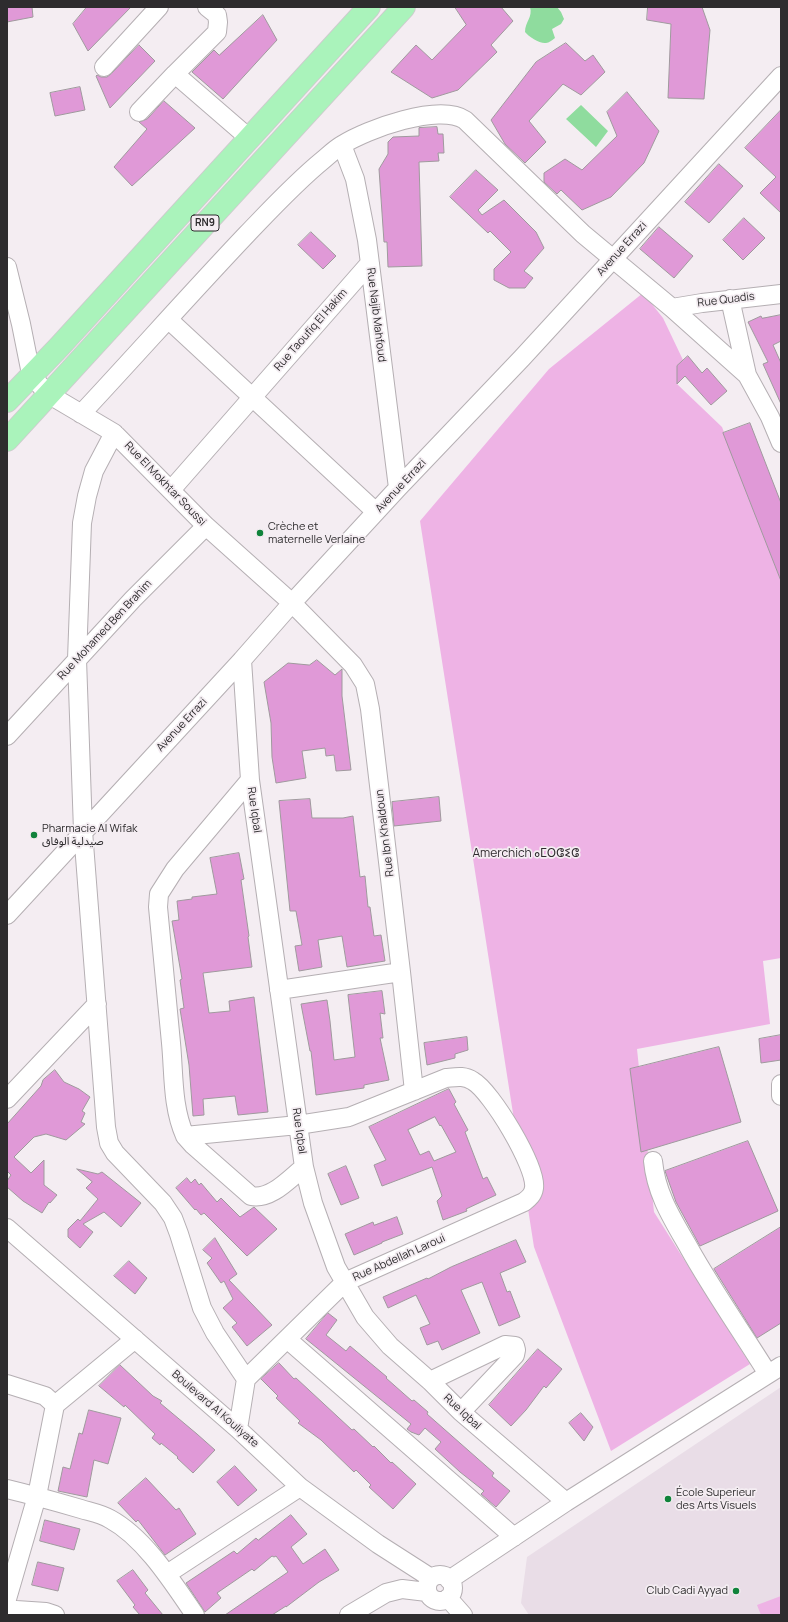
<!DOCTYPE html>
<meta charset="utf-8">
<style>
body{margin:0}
#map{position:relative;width:788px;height:1622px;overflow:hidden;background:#f4edf2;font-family:Manrope,sans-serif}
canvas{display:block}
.frame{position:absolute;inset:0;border:8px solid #2e2c2e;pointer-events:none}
</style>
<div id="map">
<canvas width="788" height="1622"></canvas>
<div class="frame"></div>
</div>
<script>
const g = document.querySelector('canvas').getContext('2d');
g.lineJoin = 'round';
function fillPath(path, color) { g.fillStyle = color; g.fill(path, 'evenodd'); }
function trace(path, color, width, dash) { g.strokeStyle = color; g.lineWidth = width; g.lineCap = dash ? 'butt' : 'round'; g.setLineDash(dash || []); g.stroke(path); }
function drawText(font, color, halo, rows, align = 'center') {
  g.font = font + ' Manrope,"Noto Sans Arabic","Noto Sans Tifinagh",sans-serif'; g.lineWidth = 3.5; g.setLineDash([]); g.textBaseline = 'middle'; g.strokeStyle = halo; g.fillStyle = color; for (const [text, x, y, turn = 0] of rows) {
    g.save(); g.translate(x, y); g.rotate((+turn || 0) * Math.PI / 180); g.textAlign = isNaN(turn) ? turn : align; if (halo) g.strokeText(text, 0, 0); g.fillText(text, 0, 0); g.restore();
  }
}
fillPath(new Path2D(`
 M781 1387V1615H529L521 1603 527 1557Z`), '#e9dde7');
fillPath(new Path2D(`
 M643 293 663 318 683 360 677 384 722 427 781 581V958L763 961 770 1024 637 1049 654 1212 750 1364 611 1451 534 1247 420 521 549 369Z
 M781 1596V1615H761L757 1605Z`), '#eeb3e5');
fillPath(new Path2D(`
 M530 7H557L561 12 564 19 561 24 552 29 555 38C552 40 549 43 546 43 540 44 529 37 525 32 525 22 533 17 530 7Z
 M581 105 608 131 596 147 566 119Z`), '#8fdc9e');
const building = new Path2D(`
 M7 7H32L33 17 7 22Z
 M87 7H131L88 51 73 24Z
 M455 7H501L513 21 491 45 497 52 458 90 432 98 391 72 416 45 432 60 466 25Z
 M648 7H702L710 30 704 99 668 98 671 24 647 20Z
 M263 15 277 40 223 99 192 72 214 50 219 55Z
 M566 43 585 61 593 55 605 72 581 95 563 84 529 121 546 142 525 163 505 144 491 120 536 62Z
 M139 45 155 61 110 108 96 76 97 75 101 77H107L111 74Z
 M80 87 85 110 55 116 50 93Z
 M627 92 659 131 644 163 611 197 582 210 561 190 557 194 544 182V173L565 159 582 170 617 136 607 112Z
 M164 101 195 128 132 186 114 167 147 129 139 122 147 119Z
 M781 110V213L760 193 776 177 745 148Z
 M437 127 438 134H443L444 153H438L439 161 419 162 422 266 388 267 387 242H384L379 169 388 154V142L393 137 419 136V128Z
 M719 164 743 186 709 223 685 202Z
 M476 170 498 190 478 210 482 215 504 200 536 232 544 248 524 271 533 278 525 288H509L494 280V269L511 252 490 231 488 233 450 197Z
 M744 218 765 238 743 260 723 240Z
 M659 227 693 256 674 278 640 249Z
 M311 232 336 256 323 269 298 245Z
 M781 315V341L773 345 781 363V404L763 364 768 362 748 322 761 316 762 318Z
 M688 356 702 373 707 368 727 391 711 405 685 376 677 384V366Z
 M750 423 781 503V581L723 433Z
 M317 660 335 675 342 669V696L351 770 336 771 334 755 326 756 325 748 302 751 306 778 276 783 272 757 271 723 264 682 288 663 309 665Z
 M439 797 441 821 394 826 392 802Z
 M310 799 312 818H343L353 816 360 877 365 876 368 907H370L374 936 381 935 385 961 347 967 342 936 318 940 322 967 299 971 295 946 302 945 296 911H290L279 801Z
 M239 853 244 879 241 880 249 936 248 937 252 967 203 973 209 1013 230 1011 229 1001 254 997 268 1112 238 1115 235 1096 203 1099 204 1115 193 1116 189 1065 180 1009 184 1008 180 980 182 979 172 921 179 920 177 901 192 899V897L217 894 210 858Z
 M382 991 385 1014 380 1013 383 1038H380L389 1080 364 1085V1088L316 1095 311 1051H310L301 1004 327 1000 330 1021 334 1060 355 1057 348 995Z
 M781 1035V1060L761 1063 759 1039Z
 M467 1037 468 1050 455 1054V1058L427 1065 424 1043Z
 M719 1047 741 1122 641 1152 630 1069Z
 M55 1070 64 1082 79 1089 90 1097 82 1111 85 1113 81 1122 85 1124 66 1140 46 1134 34 1137 14 1157 31 1173 44 1160V1185L57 1195 50 1203 49 1202 42 1213 23 1201 7 1187V1181L11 1175 7 1171V1124L41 1086 43 1080Z
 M449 1089 456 1102 454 1104 468 1130 465 1132 483 1179 487 1177 496 1195 466 1209 467 1211 443 1220 437 1201 442 1196 432 1167 382 1186 374 1165 386 1160 369 1127ZM435 1117 440 1126 441 1125 456 1152 434 1161 429 1151 420 1155 408 1130Z
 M748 1141 778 1211 700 1246 676 1202 665 1171Z
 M346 1166 359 1198 341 1205 328 1174Z
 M77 1169 98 1174 102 1172 141 1203 121 1227 104 1212 83 1224 93 1232 80 1248 68 1237V1229L78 1219 80 1221 98 1199 86 1188 92 1182Z
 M187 1178 191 1183 195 1179 199 1185 201 1183 217 1202 221 1198 240 1217 254 1207 277 1229 247 1256 204 1213 201 1215 196 1209 195 1210 176 1188Z
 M397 1217 403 1234 382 1242V1243L354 1255 345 1234 373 1222 374 1225Z
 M781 1227V1323L757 1338 714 1269Z
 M215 1238 237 1274 229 1280 272 1325 247 1346 232 1327 237 1323 223 1308 233 1299 224 1281 221 1283 207 1263 212 1258 203 1250Z
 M516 1240 526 1262 500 1273 507 1292 510 1291 520 1317 499 1326 482 1282 461 1290 480 1333 442 1350 438 1341 427 1345 420 1328 430 1324 416 1295 388 1308 383 1297 427 1278 428 1279 451 1267Z
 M129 1261 147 1278 135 1294 114 1276Z
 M328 1313 337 1320 326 1335 346 1351 350 1346 387 1377 386 1378 412 1401 414 1400 428 1412 427 1414 494 1473 492 1476 510 1491 496 1507 481 1494 484 1491 460 1472 435 1449 441 1442 425 1428 419 1435 411 1432 407 1429 411 1424 306 1339Z
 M538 1349 562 1369 546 1388 544 1386 526 1410 511 1426 489 1405Z
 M279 1363 294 1379 296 1378 352 1430 354 1429 373 1447 374 1446 391 1463 392 1462 416 1484 393 1509 369 1487 371 1485 356 1470 354 1472 321 1440 298 1423 300 1421 276 1398 278 1396 261 1379Z
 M120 1365 153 1396 162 1401 160 1403 197 1434 215 1450 193 1473 177 1458 178 1457 161 1443 160 1445 152 1438 155 1434 125 1405 124 1407 99 1386Z
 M89 1410 121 1418 108 1464 94 1460 87 1497 58 1491 63 1467 70 1469 79 1433 82 1434Z
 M581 1413 593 1427 584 1441 569 1423Z
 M235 1466 257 1490 238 1506 217 1482Z
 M146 1478 176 1510 179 1508 196 1534 165 1555 138 1520 136 1522 118 1503Z
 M291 1515 307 1534 291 1547 303 1564 325 1549 339 1570 319 1582 286 1607V1606L272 1615H225L288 1572 276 1556 274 1557 272 1556 254 1571 252 1569 217 1593 221 1598 205 1612 186 1583 234 1551 237 1554 256 1538 258 1540Z
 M45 1520 80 1529 74 1550 40 1541Z
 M38 1562 64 1568 58 1591 32 1585Z
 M133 1570 148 1590 145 1593 163 1615H140L133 1607 135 1605 117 1581Z`);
fillPath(building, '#e099d7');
trace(building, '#9f999d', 1);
const minor = new Path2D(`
 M104 67 159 7
 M175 74 249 138
 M139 112 175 74 217 32 218 22 217 15 207 7
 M342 145 355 179 367 240 398 488
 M7 267 21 324 31 374 38 383 48 394 114 433 206 526 292 603 353 665 365 684 370 709 401 972 414 1091
 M730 299 747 375 770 417 781 443
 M672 308 702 303 781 294
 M169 320 376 512
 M81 414C137 354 191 293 247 234 272 208 296 182 323 160 329 155 335 149 342 145 367 129 439 103 465 120L583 234 672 308 747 375
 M114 433 94 471 87 496 82 523 77 659 83 831 106 1127 109 1143 115 1153 163 1203 173 1218 179 1234 202 1308 215 1333 246 1379 238 1429
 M171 490 370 263
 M242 660 250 780 304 1167 313 1203 336 1267 365 1317 390 1346 430 1381 461 1412 566 1502
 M7 736 133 599 206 526
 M7 915 242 660 292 603 398 488 522 358 781 76
 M279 990 401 972
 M781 1084V1096
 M7 1099 97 1004
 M185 1136 193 1145 251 1196C271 1200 289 1179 304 1167
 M653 1161C656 1194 673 1220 689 1248 713 1291 742 1332 768 1374
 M7 1228 238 1429 300 1487 378 1544 431 1578
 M287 1339 514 1537
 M246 1379 345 1282 524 1202C529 1198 533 1195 534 1188 537 1167 491 1091 473 1081 464 1075 456 1077 446 1078L349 1117 298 1125 185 1136C172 1107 174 1074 171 1043 167 998 162 952 158 907L159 894 175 869 250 780
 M430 1381 505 1345 515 1346 516 1350 515 1355 461 1412
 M7 1384 45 1396 55 1405 37 1496 7 1599
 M55 1405 135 1339
 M7 1489C32 1495 57 1502 81 1509 91 1512 102 1514 110 1519 145 1538 173 1583 195 1615
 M167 1574 300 1487
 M427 1588a13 13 0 1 1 26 0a13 13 0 1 1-26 0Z
 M449 1580 566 1502 781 1366
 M448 1598 463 1615
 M16 1610 46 1612 55 1615
 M349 1615 386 1593 402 1589 427 1592`);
const major = new Path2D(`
 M7 401 59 347 369 7
 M7 440 404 7`);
trace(minor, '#b5afb3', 20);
trace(major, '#cdcccd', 24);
trace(minor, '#fff', 18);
trace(major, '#aaf3bb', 22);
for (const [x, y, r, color] of [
 [260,533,4,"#10833b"],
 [34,835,4,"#10833b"],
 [668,1499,4,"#10833b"],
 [736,1591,4,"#10833b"]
]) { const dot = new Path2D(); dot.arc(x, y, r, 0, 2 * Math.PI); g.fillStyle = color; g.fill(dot); trace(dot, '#f4edf2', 1.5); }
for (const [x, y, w] of [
 [205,223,28]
]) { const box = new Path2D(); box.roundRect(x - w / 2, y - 8, w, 16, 3); g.fillStyle = '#f4edf2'; g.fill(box); trace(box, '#2e2c2e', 1); }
drawText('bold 10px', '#2e2c2e', null, [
 ["RN9",205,223]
]);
drawText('11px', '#2e2c2e', '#f4edf2', [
 ["Avenue Errazi",622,249,-48],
 ["Rue Quadis",726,300,-7],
 ["Rue Najib Mahfoud",376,315,83],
 ["Rue Taoufiq El Hakim",311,330,-49],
 ["Rue El Mokhtar Soussi",165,484,46],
 ["Avenue Errazi",401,486,-47],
 ["Rue Mohamed Ben Brahim",105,630,-47],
 ["Avenue Errazi",182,725,-47],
 ["Rue Iqbal",254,810,82],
 ["Rue Ibn Khaldoun",385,833,-97],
 ["Rue Iqbal",299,1131,82],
 ["Rue Abdellah Laroui",399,1258,-24],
 ["Boulevard Al Kouliyate",215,1409,41],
 ["Rue Iqbal",462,1412,43]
]);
drawText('11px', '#2e2c2e', '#f4edf2', [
 ["Crèche et",268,527],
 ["maternelle Verlaine",268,540],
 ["Pharmacie Al Wifak",42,829],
 ["صيدلية الوفاق",42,842],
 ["École Superieur",676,1493],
 ["des Arts Visuels",676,1506],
 ["Club Cadi Ayyad",728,1591,"right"]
], 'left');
drawText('12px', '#302b2f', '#f4edf2', [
 ["Amerchich ⴰⵎⵔⵛⵉⵛ",526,854]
]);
</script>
